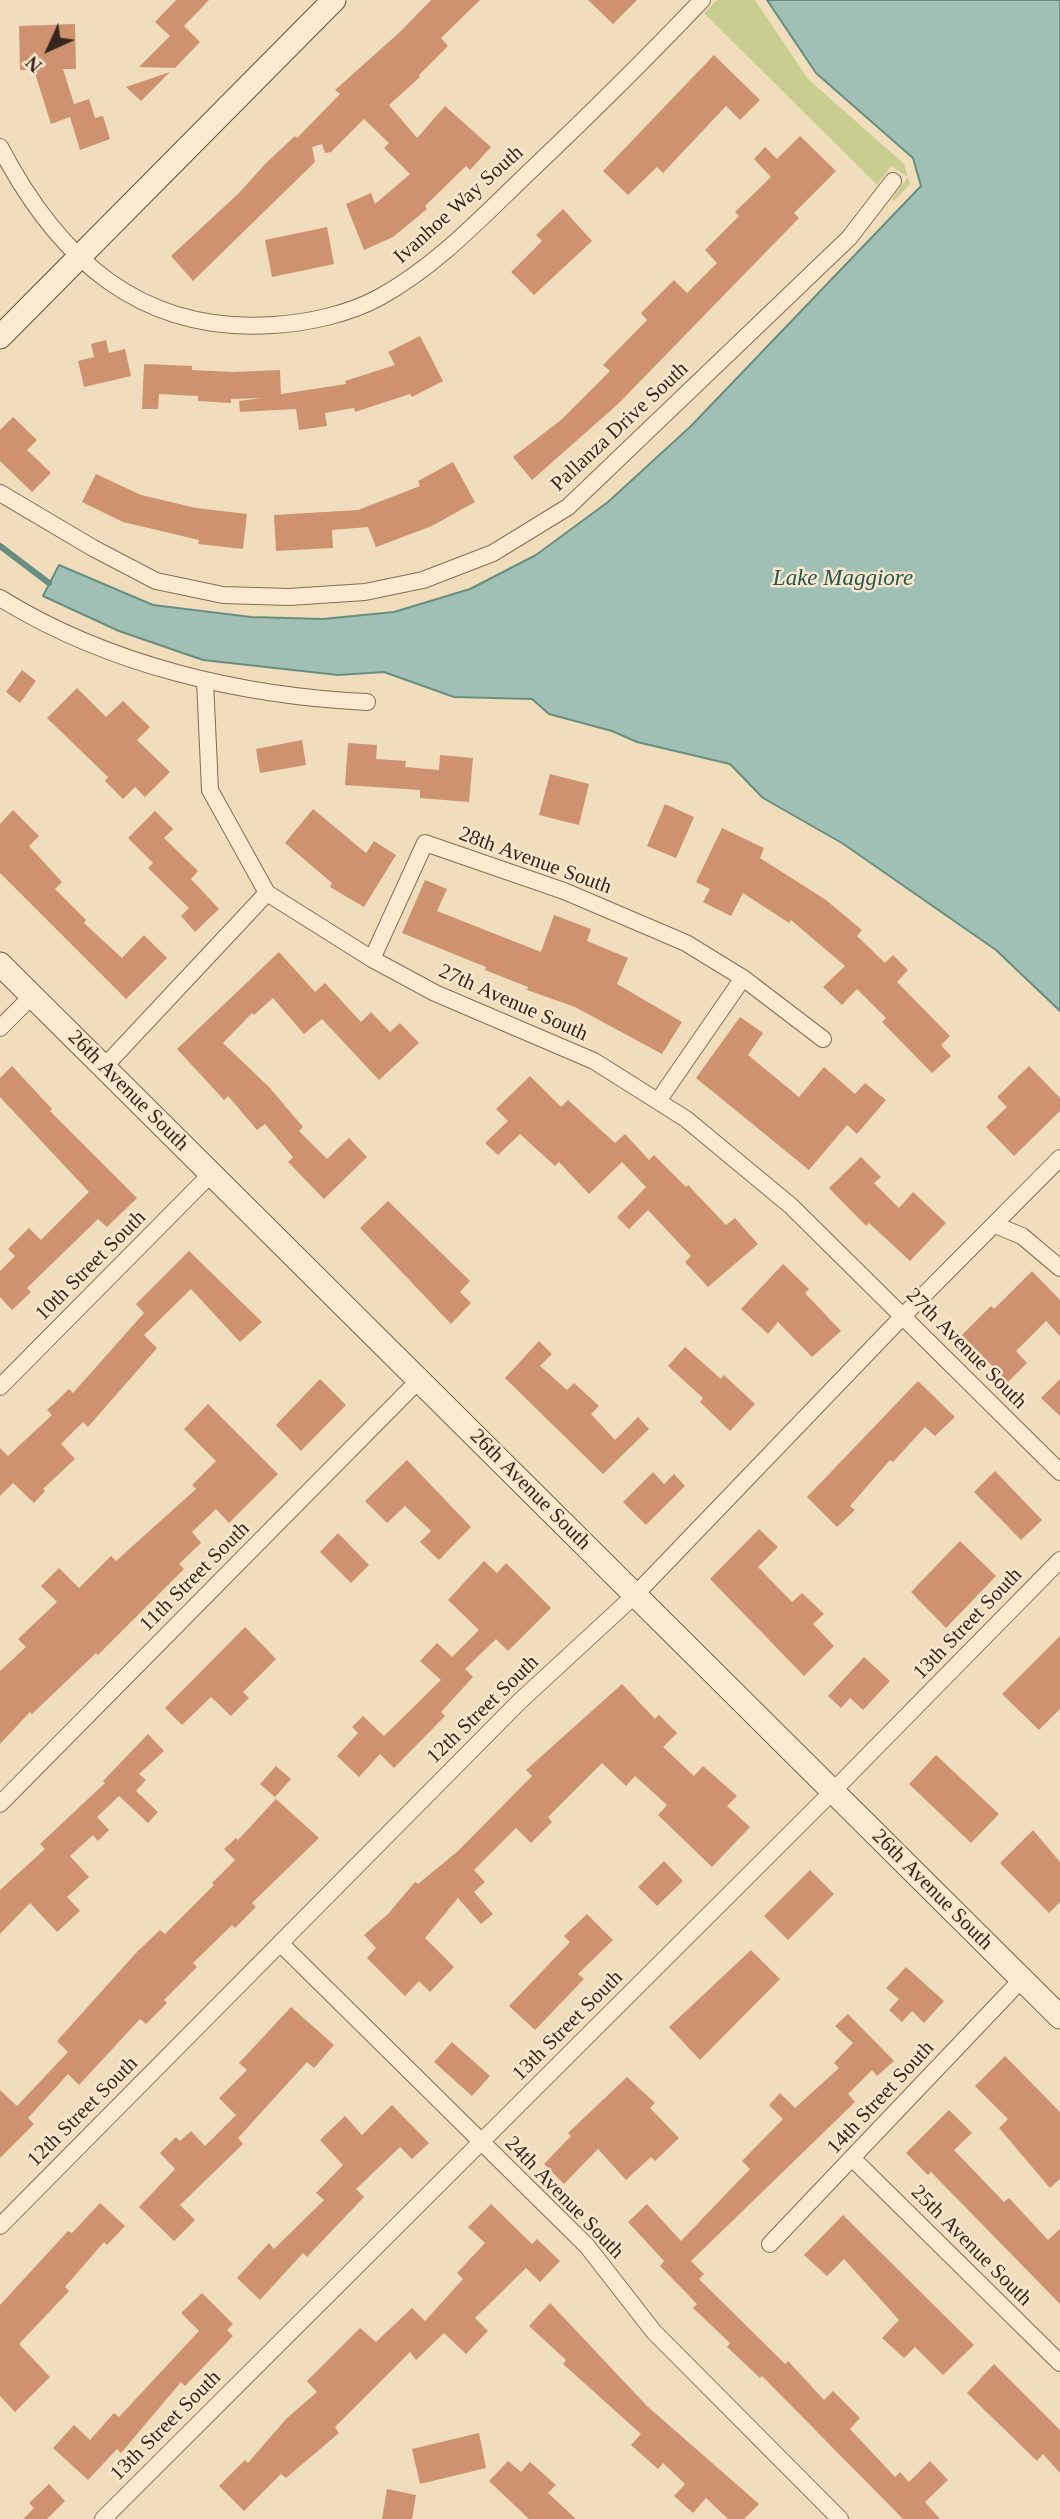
<!DOCTYPE html>
<style>
body{margin:0}
#map{position:relative;width:1060px;height:2519px;overflow:hidden;background:#efddbc;font-family:Georgia,serif}
canvas{display:block}
.north{position:absolute;left:14px;top:14px;width:70px;height:70px;-webkit-text-stroke:5px #f6e7cc;paint-order:stroke;rotate:225deg;font-size:19px;font-weight:700;line-height:28px;text-align:center;color:#36261b}
.north::after{content:'';display:block;margin:auto;width:24px;height:32px;background:#36261b;clip-path:polygon(50% 0,100% 100%,50% 72%,0 100%)}
</style>
<div id="map">
<canvas width="1060" height="2519"></canvas>
<div class="north">N</div>
</div>
<script>
const g = document.querySelector('canvas').getContext('2d');
g.lineJoin = 'round';
function fillPath(path, color) { g.fillStyle = color; g.fill(path, 'evenodd'); }
function trace(path, color, width, dash) { g.strokeStyle = color; g.lineWidth = width; g.lineCap = dash ? 'butt' : 'round'; g.setLineDash(dash || []); g.stroke(path); }
function drawText(font, color, halo, rows, align = 'center') {
  g.font = font + ' Georgia,serif'; g.lineWidth = 5; g.setLineDash([]); g.textBaseline = 'middle'; g.strokeStyle = halo; g.fillStyle = color; for (const [text, x, y, turn = 0] of rows) {
    g.save(); g.translate(x, y); g.rotate((+turn || 0) * Math.PI / 180); g.textAlign = isNaN(turn) ? turn : align; if (halo) g.strokeText(text, 0, 0); g.fillText(text, 0, 0); g.restore();
  }
}
fillPath(new Path2D(`
 M717 0H755L808 79 904 164 910 184 894 201 892 199 908 177 891 166 877 185 704 13Z`), '#cacd90');
const water = new Path2D(`
 M767 0H1060V1011L996 950 842 843 763 798 730 764 637 742 612 731 549 714 532 699 454 697 384 672 338 675 203 660 119 631 43 596 59 565 153 605 251 617 323 619 394 612 470 589 536 555 608 502 691 426 921 186 913 158 816 73Z`);
fillPath(water, '#a0c0b5');
trace(water, '#688e82', 2);
trace(new Path2D(`
 M0 546 49 583`), '#688e82', 6);
fillPath(new Path2D(`
 M176 0H209L184 26 200 42 175 68 139 67 170 36 155 22Z
 M431 0H480L441 38 448 46 419 75 420 77 389 105 417 138 445 106 491 147 470 170 466 166 425 206 427 209 393 237 364 250 346 204 371 193 375 204 410 174 384 148 389 143 364 119 331 152 325 153 322 144 312 147 315 162 193 281 171 256 239 193 266 163 295 136 297 138 340 94 335 90 401 31Z
 M588 0H637L613 24Z
 M75 24 76 69H63L74 104 89 99 95 118 103 116 110 139 80 150 70 117 51 124 34 70H20L19 26Z
 M714 55 760 100 740 120 726 106 663 173 657 167 628 195 603 171Z
 M170 72 141 101 126 87Z
 M800 136 836 171 794 213 799 218 618 404 532 480 513 457 561 420 610 371 603 365 647 320 641 313 674 280 687 293 717 263 705 250 739 216 735 212 771 177 754 159 765 147 777 159Z
 M563 209 592 241 534 295 511 272 542 241 536 235Z
 M327 227 334 264 272 277 265 240Z
 M420 336 443 381 412 397 410 394 355 412 354 408 325 413 327 426 299 430 296 409 240 412 239 401 261 398 231 399V403L198 401V396L159 394 158 409H142L144 364 192 366V370L233 372 280 370 281 394 346 384 345 381 395 365 388 352Z
 M106 340 109 353 125 349 131 376 84 387 78 361 94 357 91 344Z
 M13 417 37 440 27 450 51 473 32 492 0 461V430Z
 M453 462 475 502 432 526 376 547 368 527 332 530 333 548 276 551 274 515 358 510 420 486 418 481Z
 M96 474 141 495 196 508 247 514 243 549 198 544 199 540 123 522 82 502Z
 M22 670 36 681 20 703 6 692Z
 M77 688 106 717 123 701 150 727 137 740 170 772 145 797 135 787 123 799 105 781 108 777 47 718Z
 M302 740 306 765 260 773 256 749Z
 M348 743 377 745 376 759 406 761 405 767 439 770 440 755 473 758 469 802 420 798V790L345 785Z
 M550 774 589 784 579 825 539 815Z
 M665 804 694 817 676 858 647 846Z
 M313 809 366 853 374 841 396 855 364 907 330 887 332 883 285 843Z
 M13 810 39 836 29 846 62 882 55 889 86 920 84 923 122 958 144 935 167 958 126 999 0 873V824Z
 M155 811 173 829 164 838 198 871 191 879 219 909 195 932 181 916 189 908 148 868 153 863 128 838Z
 M722 828 764 848 760 858 826 900 862 930 857 936 885 963 893 955 908 970 897 982 950 1036 941 1045 951 1056 932 1073 882 1022 886 1018 857 989 842 1005 823 987 845 966 791 920 789 923 743 893 731 916 703 902 710 889 696 882Z
 M425 880 447 889 437 911 541 952 554 915 591 929 587 941 628 958 617 984 682 1022 662 1054 575 1007 527 990 528 987 485 970 486 967 402 933Z
 M279 952 315 992 325 983 361 1022 371 1012 390 1032 400 1023 419 1043 379 1080 322 1019 304 1034 273 998 254 1015 252 1013 223 1043 269 1087 303 1127 299 1131 327 1159 349 1138 367 1157 324 1199 288 1162 293 1157 265 1124 257 1130 228 1096 224 1100 177 1049Z
 M740 1017 763 1033 748 1055 799 1097 824 1067 855 1094 865 1083 886 1100 857 1134 847 1125 809 1170 696 1078Z
 M12 1066 52 1109 50 1111 137 1198 107 1227 98 1219 27 1288 31 1292 12 1310 0 1297V1271L15 1256 8 1249 29 1228 41 1240 89 1192 0 1097V1078Z
 M1029 1066 1060 1098V1111L1014 1156 986 1127 1007 1107 997 1097Z
 M530 1076 561 1107 568 1100 615 1143 625 1134 649 1160 654 1155 686 1187 688 1185 726 1225 735 1218 758 1244 708 1287 685 1262 691 1256 648 1210 629 1229 617 1217 646 1187 622 1162 589 1194 559 1162 555 1166 520 1134 498 1155 485 1143 508 1121 496 1109Z
 M861 1157 881 1177 874 1183 899 1208 913 1192 946 1223 910 1261 869 1223 866 1226 829 1188Z
 M388 1201 470 1281 460 1292 471 1303 451 1324 360 1228Z
 M189 1251 262 1322 240 1342 191 1289 144 1335 157 1348 88 1427 83 1422 61 1444 75 1459 43 1489 45 1491 34 1503 13 1483 0 1496V1448L8 1456 52 1415 47 1410 69 1389 73 1393 144 1313 136 1304Z
 M783 1264 809 1289 805 1293 841 1331 812 1357 778 1322 768 1334 741 1309Z
 M1032 1271 1060 1300V1336L1046 1321 1016 1351 1027 1363 1008 1382 962 1335 991 1306 994 1309Z
 M539 1341 552 1354 540 1366 567 1390 574 1383 599 1406 591 1414 615 1440 638 1417 649 1429 603 1474 505 1378Z
 M685 1347 721 1379 724 1375 755 1404 730 1431 700 1402 703 1398 668 1366Z
 M320 1379 346 1405 301 1451 276 1425Z
 M1060 1379V1416L1041 1398Z
 M918 1381 955 1417 935 1436 925 1427 893 1462 890 1460 850 1506 855 1510 837 1527 807 1497Z
 M208 1404 278 1474 229 1523 216 1509 192 1532 201 1543 179 1564 184 1569 98 1655 96 1653 32 1714 30 1712 0 1744V1671L26 1647 18 1639 57 1602 41 1586 59 1568 79 1588 111 1556 116 1561 196 1489 192 1485 216 1461 184 1429Z
 M407 1460 471 1527 439 1560 420 1542 431 1531 405 1506 387 1523 365 1501Z
 M995 1471 1042 1520 1021 1540 974 1492Z
 M653 1472 664 1484 674 1474 685 1486 646 1525 623 1502Z
 M759 1529 778 1547 758 1567 792 1602 802 1593 824 1614 813 1624 834 1646 804 1676 710 1579Z
 M338 1533 369 1565 351 1583 320 1552Z
 M960 1541 996 1576 946 1628 911 1592Z
 M484 1561 497 1573 506 1563 551 1608 508 1651 496 1639 465 1669 473 1677 441 1712 445 1716 394 1768 380 1754 359 1777 337 1756 358 1733 352 1727 363 1716 384 1736 441 1680 420 1661 437 1643 452 1657 479 1630 448 1600Z
 M245 1627 276 1659 243 1692 249 1698 231 1716 211 1697 182 1725 165 1708Z
 M1060 1636V1709L1039 1730 1002 1694Z
 M864 1657 890 1681 863 1710 850 1698 841 1708 828 1696Z
 M622 1684 655 1719 659 1715 677 1733 663 1747 694 1776 703 1766 737 1796 727 1806 750 1827 712 1867 658 1815 667 1805 635 1776 626 1786 602 1763 548 1817 552 1822 531 1843 516 1828 474 1870 485 1882 474 1892 493 1914 481 1924 458 1898 425 1938 454 1967 430 1992 419 1981 405 1996 367 1958 376 1948 364 1935 388 1914 415 1882 418 1884 458 1851 532 1776 526 1770Z
 M148 1734 164 1751 139 1774 146 1780 136 1791 158 1812 148 1823 119 1796 97 1817 109 1830 98 1841 93 1835 70 1856 89 1877 67 1897 80 1911 57 1932 30 1903 0 1934V1890L45 1849 40 1844 105 1783 103 1781Z
 M936 1755 999 1814 971 1843 909 1784Z
 M276 1766 291 1779 275 1797 260 1784Z
 M276 1799 319 1838 252 1903 256 1907 235 1928 232 1925 193 1963 197 1967 164 2000 167 2003 146 2024 140 2019 79 2085 68 2074 28 2118 34 2124 0 2158V2090L17 2106 68 2052 57 2041 136 1953 160 1930 165 1934 214 1885 212 1883 235 1860 224 1849 236 1838 238 1840Z
 M1033 1830 1060 1862V1902L1049 1913 1000 1863Z
 M664 1861 683 1881 657 1906 638 1887Z
 M810 1870 834 1894 788 1940 764 1916Z
 M587 1914 613 1940 578 1974 584 1979 535 2030 509 2006 570 1942 564 1936Z
 M751 1950 780 1979 700 2060 669 2027Z
 M906 1967 944 2001 924 2023 912 2011 902 2022 889 2010 899 1999 886 1988Z
 M291 2007 334 2045 314 2068 307 2062 238 2138 243 2144 180 2205 195 2220 174 2241 139 2207 175 2169 160 2153 176 2137 180 2141 191 2131 205 2146 236 2115 219 2098 247 2070 239 2063Z
 M848 2014 894 2061 877 2076 872 2070 848 2094 855 2102 691 2261 704 2274 699 2279 785 2364 788 2361 824 2400 833 2391 860 2418 850 2429 895 2477 900 2472 909 2482 930 2461 948 2480 925 2502 940 2519H903L762 2376 760 2378 727 2347 730 2343 693 2308 697 2304 660 2266 664 2261 628 2222 647 2204 681 2241 750 2169 742 2161 783 2119 769 2105 780 2093 795 2108 839 2068 834 2063 853 2043 835 2026Z
 M452 2042 490 2076 472 2096 434 2062Z
 M1005 2056 1060 2112V2179L1050 2188 999 2128 1008 2119 975 2086Z
 M627 2077 655 2103 650 2108 679 2138 655 2161 651 2157 626 2180 598 2149 564 2184 544 2164 571 2136 568 2133Z
 M392 2105 429 2143 412 2159 400 2147 356 2189 364 2197 307 2257 303 2253 260 2300 237 2278 269 2243 274 2249 324 2200 316 2193 343 2165 320 2140 345 2116 362 2135Z
 M949 2110 972 2133 954 2150 1004 2202 1009 2198 1048 2240 1060 2229V2304L931 2172 928 2175 906 2153Z
 M100 2203 125 2226 107 2245 104 2242 65 2287 69 2291 19 2344 50 2377 15 2412 0 2396V2305L68 2231 72 2233Z
 M491 2204 532 2244 537 2239 560 2261 540 2282 526 2268 475 2318 488 2331 466 2354 444 2333 416 2360 410 2352 335 2427 339 2433 286 2478 281 2474 244 2511 219 2486 245 2460 248 2463 286 2419 317 2392 307 2381 360 2328 376 2342 412 2308 425 2321 463 2279 457 2273 485 2243 468 2227Z
 M843 2215 974 2345 943 2375 915 2347 904 2358 882 2338 899 2320 844 2259 827 2276 804 2255Z
 M202 2293 233 2324 227 2330 233 2336 185 2386 181 2382 121 2453 117 2449 88 2480 53 2448 74 2425 90 2440 114 2413 119 2417 199 2331 181 2313Z
 M550 2303 647 2406 759 2504 744 2519H728L706 2498 693 2513 674 2496 685 2484 663 2463 658 2469 631 2445 641 2434 563 2364 566 2360 529 2326Z
 M994 2364 1060 2430V2473L1043 2454 1037 2461 967 2393Z
 M479 2433 486 2468 420 2484 412 2449Z
 M508 2461 521 2472 530 2462 556 2485 548 2493 576 2519H529L489 2481Z
 M49 2484 65 2501 47 2519H23L34 2508 29 2503Z
 M387 2489 416 2495 412 2519H382Z`), '#cf9270');
const street = new Path2D(`
 M0 147C58 258 140 334 273 325 308 323 349 314 380 297 436 266 480 219 526 175 586 118 645 60 702 0
 M0 493 93 548 156 581 223 595 289 597 365 592 423 580 493 553 568 507 849 238 893 181
 M0 598C108 665 241 696 367 702
 M205 681 210 790 267 893 372 959 435 993 594 1061 686 1119 791 1206 1060 1472
 M372 959 425 843 564 891 686 943 743 978 823 1039
 M0 1028 32 996
 M104 1067 267 893
 M658 1101 743 978
 M995 1225 1022 1236 1060 1268
 M0 1387 211 1174
 M0 1804 419 1380
 M280 1943 587 2246 654 2332 840 2519
 M853 2159 1060 2363
 M0 2226 519 1702 635 1595 903 1316 1060 1158
 M770 2244 1022 1979
 M103 2519 833 1791 1060 1560`);
const secondary = new Path2D(`
 M0 337 334 0
 M0 964 1060 2017`);
trace(street, '#876d55', 18);
trace(secondary, '#694e39', 25);
trace(street, '#faeacf', 16);
trace(secondary, '#faeacf', 23);
drawText('21px', '#36261b', '#f6e7cc', [
 ["Ivanhoe Way South",459,205,-42],
 ["Pallanza Drive South",620,427,-43],
 ["28th Avenue South",535,861,20],
 ["27th Avenue South",513,1003,24],
 ["26th Avenue South",128,1091,45],
 ["10th Street South",91,1266,-45],
 ["27th Avenue South",966,1349,45],
 ["26th Avenue South",530,1490,45],
 ["11th Street South",195,1577,-45],
 ["13th Street South",968,1624,-46],
 ["12th Street South",483,1710,-44],
 ["26th Avenue South",932,1890,45],
 ["13th Street South",568,2026,-45],
 ["14th Street South",881,2098,-47],
 ["12th Street South",83,2112,-45],
 ["24th Avenue South",564,2198,46],
 ["25th Avenue South",971,2246,45],
 ["13th Street South",166,2426,-45]
]);
drawText('italic 23px', '#295650', '#f6e7cc', [
 ["Lake Maggiore",843,579]
]);
</script>
